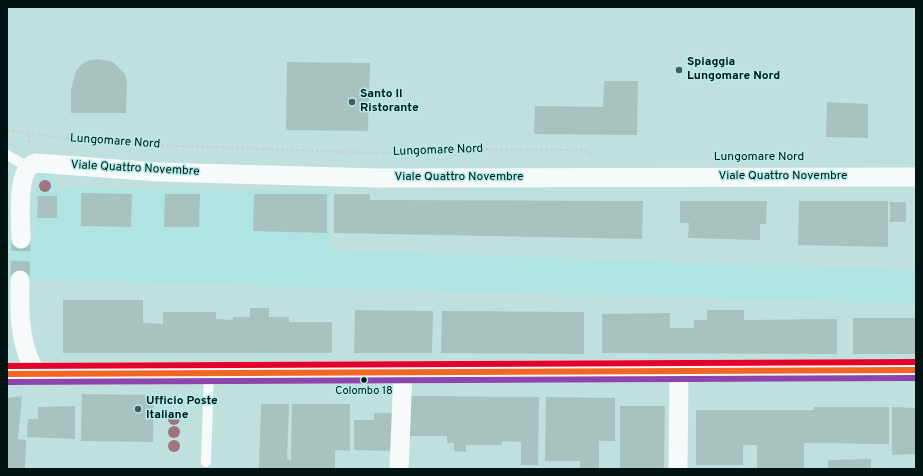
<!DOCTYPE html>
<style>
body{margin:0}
#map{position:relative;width:923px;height:476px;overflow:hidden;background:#c0e0de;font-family:Overpass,sans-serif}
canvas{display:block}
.frame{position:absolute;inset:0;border:8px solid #001413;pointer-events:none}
</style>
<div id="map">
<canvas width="923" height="476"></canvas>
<div class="frame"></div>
</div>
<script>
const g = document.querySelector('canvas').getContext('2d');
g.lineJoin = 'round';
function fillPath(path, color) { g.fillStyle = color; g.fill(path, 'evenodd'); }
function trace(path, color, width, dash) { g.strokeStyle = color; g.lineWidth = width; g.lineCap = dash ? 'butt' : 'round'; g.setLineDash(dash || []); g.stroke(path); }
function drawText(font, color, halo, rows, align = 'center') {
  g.font = font + ' Overpass,sans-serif'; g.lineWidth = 3; g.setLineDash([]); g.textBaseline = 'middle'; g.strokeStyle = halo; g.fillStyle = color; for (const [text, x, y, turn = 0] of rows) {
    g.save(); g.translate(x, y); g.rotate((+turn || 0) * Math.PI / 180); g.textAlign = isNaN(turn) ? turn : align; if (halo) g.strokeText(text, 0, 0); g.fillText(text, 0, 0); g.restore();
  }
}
fillPath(new Path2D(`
 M44 172 49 173 54 177 59 189 330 190V250L916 270V304L7 279V208H9L8 239 34 240 36 186 39 174Z`), '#b0e4e2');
fillPath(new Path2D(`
 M99 59 113 62 124 73 127 81 126 113H71V89L76 71 82 64 90 60Z
 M287 62 370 63 368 131 286 130Z
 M604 81H638L637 135 534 134 535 106 603 107Z
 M827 102 868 104V138L826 137Z
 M81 193 132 194 131 227 81 226Z
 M165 194H200L199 227H164Z
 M254 194H327V233L253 231Z
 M334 194H370V200H375L643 201 642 239 334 233Z
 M38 196H57V218H37Z
 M680 201H767L766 224H760V240L688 238 689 223H680Z
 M799 201H888V247L798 245Z
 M890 202H906V222H890Z
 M63 300H143V323L163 324V312H216V319L233 320V317H250V308H269V317H289V322H332V353H63Z
 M355 310 433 311 432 353H354Z
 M707 310H744V320L837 319V354L602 353V314L670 313V328H694V320H707Z
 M442 311 584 312V354L441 353Z
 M853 318H916V354H853Z
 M82 394 154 395 153 442 81 441Z
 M22 396 18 439 26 440 25 469H7V398Z
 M411 396 539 397 538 465H521V442L502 441V445H466V452L454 451V443H447V436H410Z
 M546 397 615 398V441H599V469H580V461H545Z
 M261 404H289L287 459 291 460 292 404H350V451L335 450V469H259Z
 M75 406V439L27 437 28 419H38V407Z
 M620 406H665L664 469H620Z
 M814 407H889V444L804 443V469H757V445H743V465H696V410H814Z
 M892 407 916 408V454L892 455Z
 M374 413H392V451L354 450V420H374Z
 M871 459V469H828V460Z`), '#a8c2c0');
trace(new Path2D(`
 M20 280 21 239`), '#a3c1c0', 19, [19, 10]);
trace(new Path2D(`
 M7 130 95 143 377 153H435L445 149 584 150 592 155
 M29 143V134`), '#c7d0d0', 2.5, [3, 2]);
trace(new Path2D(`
 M7 155 28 167
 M206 462 209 372`), '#f6fafa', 10);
trace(new Path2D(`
 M21 239C21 221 15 168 36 163L158 172 378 178 916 177
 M20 280C19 312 19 344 36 373
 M399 469 403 371
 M678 469 679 371`), '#f6fafa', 19);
trace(new Path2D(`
 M7 374 916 370`), '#f6fafa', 22);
trace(new Path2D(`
 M7 374 916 370`), '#f26522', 6);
trace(new Path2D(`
 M7 382 916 378`), '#8e44ad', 6);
trace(new Path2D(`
 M7 366 916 362`), '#e4002b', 6);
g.fillStyle = '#9f7481';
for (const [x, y] of [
 [45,186],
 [174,419],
 [174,432],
 [174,446]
]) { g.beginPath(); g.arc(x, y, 6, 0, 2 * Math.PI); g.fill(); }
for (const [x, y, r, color] of [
 [679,70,4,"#435b5a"],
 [352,102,4,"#435b5a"],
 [364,380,3.5,"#001413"],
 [138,409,4,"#435b5a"]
]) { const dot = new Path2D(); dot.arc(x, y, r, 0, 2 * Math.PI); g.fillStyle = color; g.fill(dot); trace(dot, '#b3edea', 1.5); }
drawText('11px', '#001413', '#b3edea', [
 ["Colombo 18",364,392]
]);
drawText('bold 12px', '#001413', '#b3edea', [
 ["Spiaggia",687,63],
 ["Lungomare Nord",687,77],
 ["Santo Il",360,95],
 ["Ristorante",360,109],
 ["Ufficio Poste",146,402],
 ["Italiane",146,416]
], 'left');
drawText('12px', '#001413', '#b3edea', [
 ["Lungomare Nord",115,142,4],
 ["Lungomare Nord",438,151,-2],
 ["Lungomare Nord",759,158],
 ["Viale Quattro Novembre",135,169,3],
 ["Viale Quattro Novembre",783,177],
 ["Viale Quattro Novembre",459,178]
]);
</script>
